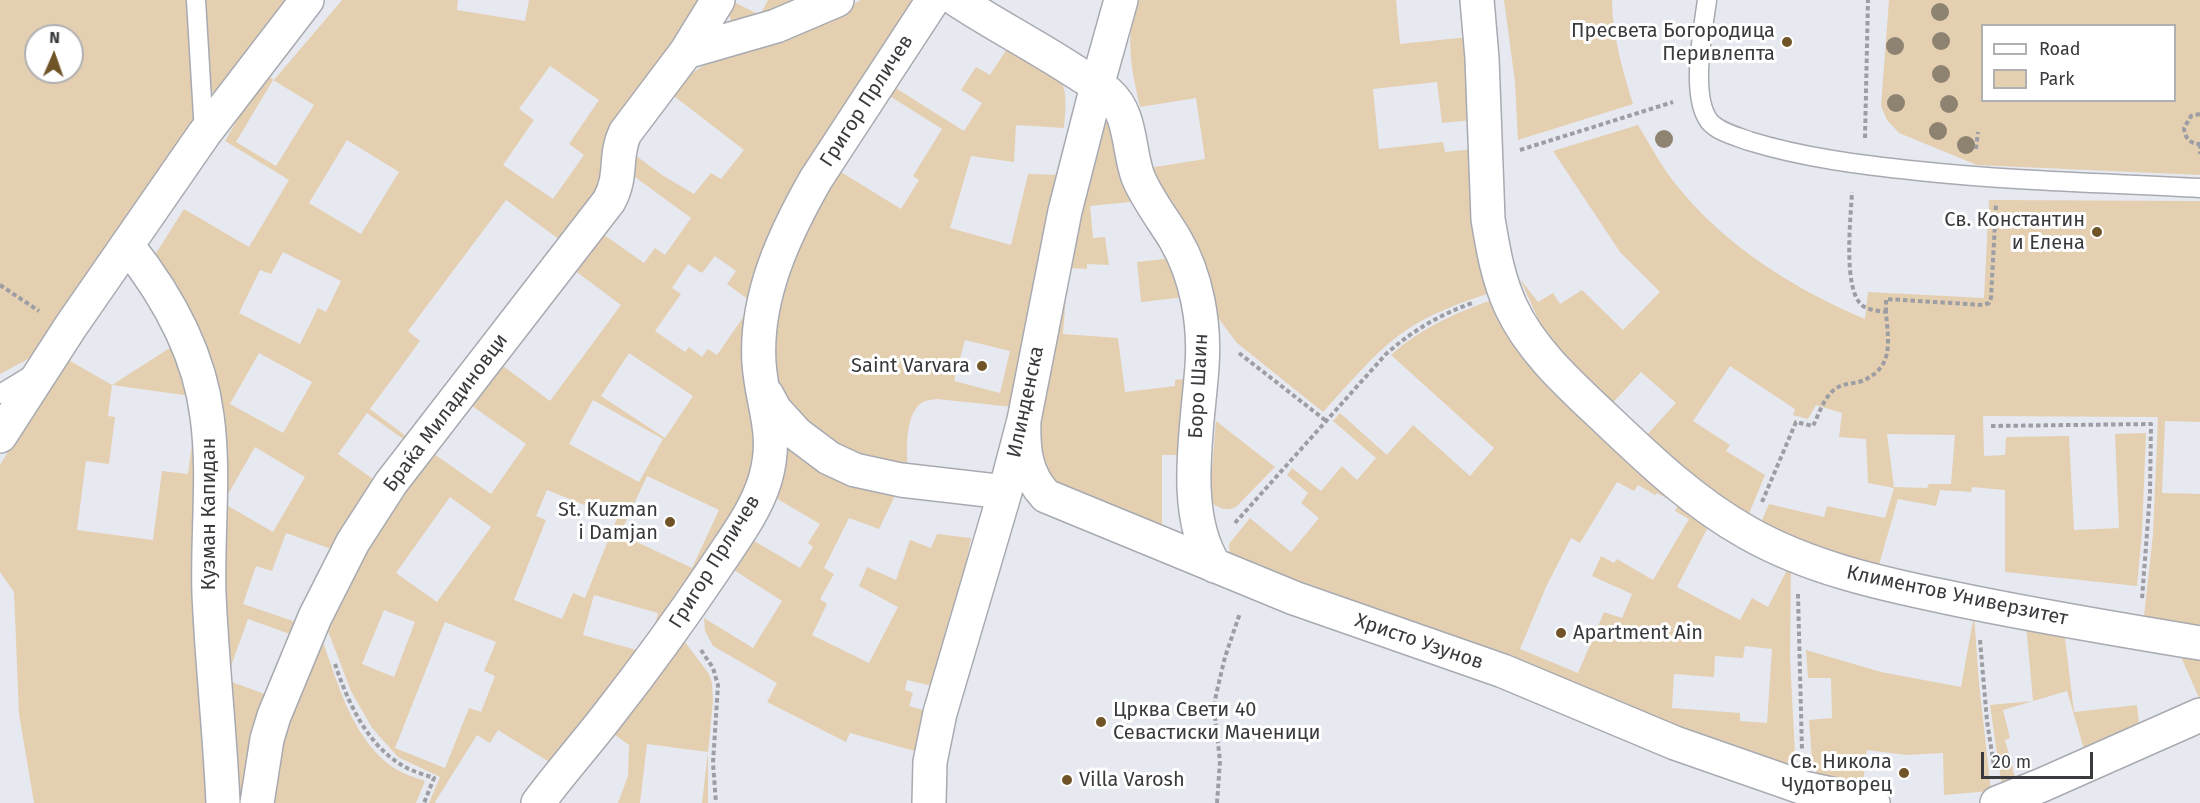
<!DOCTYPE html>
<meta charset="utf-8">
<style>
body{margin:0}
#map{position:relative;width:2200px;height:803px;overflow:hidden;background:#e7e9f1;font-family:"Fira Sans",sans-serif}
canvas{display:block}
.legend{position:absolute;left:1981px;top:24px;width:195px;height:78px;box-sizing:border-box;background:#fff;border:2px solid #b0b0b1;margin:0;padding:8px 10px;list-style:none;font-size:18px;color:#393a3d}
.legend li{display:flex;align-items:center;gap:12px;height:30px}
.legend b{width:30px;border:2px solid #b0b0b1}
.north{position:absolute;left:24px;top:24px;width:60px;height:60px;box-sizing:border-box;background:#fff;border:2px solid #b0b0b1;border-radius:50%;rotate:2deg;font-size:16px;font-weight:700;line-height:24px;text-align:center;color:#393a3d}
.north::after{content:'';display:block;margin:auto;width:21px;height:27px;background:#705427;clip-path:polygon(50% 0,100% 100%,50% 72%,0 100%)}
.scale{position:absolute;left:1981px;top:752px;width:112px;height:27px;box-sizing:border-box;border:3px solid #393a3d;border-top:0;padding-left:8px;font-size:18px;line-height:21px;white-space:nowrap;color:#393a3d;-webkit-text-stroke:4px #fff;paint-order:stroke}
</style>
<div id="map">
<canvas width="2200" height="803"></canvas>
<ul class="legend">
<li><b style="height:8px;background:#fff"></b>Road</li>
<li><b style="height:16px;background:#e4cfb1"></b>Park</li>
</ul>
<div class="north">N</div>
<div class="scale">20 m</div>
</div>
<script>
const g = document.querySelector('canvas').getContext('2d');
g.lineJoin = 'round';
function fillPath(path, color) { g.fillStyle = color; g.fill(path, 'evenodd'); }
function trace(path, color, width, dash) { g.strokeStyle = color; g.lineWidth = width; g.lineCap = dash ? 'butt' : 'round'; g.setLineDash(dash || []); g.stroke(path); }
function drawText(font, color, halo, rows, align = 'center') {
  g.font = font + ' "Fira Sans",sans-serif'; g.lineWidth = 6; g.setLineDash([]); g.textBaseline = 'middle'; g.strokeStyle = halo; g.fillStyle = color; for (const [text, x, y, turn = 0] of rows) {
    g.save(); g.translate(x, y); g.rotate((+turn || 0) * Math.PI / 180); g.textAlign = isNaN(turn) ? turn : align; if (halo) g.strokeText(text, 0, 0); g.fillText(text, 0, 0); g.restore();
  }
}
fillPath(new Path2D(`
 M0 0H188L195 122 128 214 48 337 30 358 0 374ZM36 36H72V72H36Z
 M205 0H287L214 96 211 88Z
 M342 0H458L457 10 525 21 529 0H701L658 66 613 131C606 149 612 168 605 186L564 243 506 200 408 331 420 341 370 409 415 443 413 446 367 413 338 454 384 487 348 537 340 552 286 533 272 571 256 566 243 604 299 623 313 586 323 589 298 637 248 619 226 680 276 698 264 727 250 803H232C231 773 230 742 227 712 224 677 218 643 216 608 213 557 220 505 218 453 215 382 192 317 153 258L184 209 249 247 289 180 225 141 264 74 274 80ZM550 66 599 100 569 144 584 155 553 199 503 165 534 120 519 109ZM273 80 314 105 276 166 236 142ZM347 140 399 172 361 234 309 203ZM283 252 341 281 326 312 318 308 300 344 239 313 260 270 271 274ZM259 353 312 382 283 433 230 404ZM255 447 305 477 273 532 223 503Z
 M768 0H807L746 27H737L731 22 729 13 732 1 760 15Z
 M861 0H917C873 67 826 133 791 206 775 237 761 270 753 304 748 329 747 355 751 381 755 407 765 435 760 462 758 479 751 494 743 509L647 653 554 765 498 730 490 743 477 735 435 802 436 803H429L440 777 398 757 372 728 351 691 328 631 322 620 363 543 430 451 491 494 526 444 465 401 499 363 550 401 621 305 570 267 597 230 644 263 655 248 665 255 691 218 635 177 631 152 662 175 694 194 711 173 721 179 744 150 674 96C680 87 686 78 695 71 724 51 761 46 794 33 817 24 839 12 861 0ZM715 256 736 271 727 284 753 303 717 355 708 349 702 357 689 347 685 352 655 331 681 294 672 288 688 264 702 273ZM629 353 693 396 665 438 601 396ZM593 400 663 439 639 482 569 444ZM647 476 719 510 692 568 620 534ZM547 490 617 518 585 598 573 593 562 619 514 600 546 520 536 516ZM450 497 491 527 437 602 396 573ZM594 595 658 613 647 653 583 635ZM384 610 415 622 394 677 362 664ZM445 622 496 642 484 671 495 676 481 712 469 708 445 768 395 748Z
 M1137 0H1396L1400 44 1469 37 1472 120 1442 123 1437 82 1373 89 1379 149 1443 142 1445 152 1475 149 1495 291C1463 302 1430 313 1402 333 1372 355 1348 385 1323 412L1237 343 1219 319 1204 276 1149 168 1205 159 1196 98 1140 107C1131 65 1125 42 1137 0Z
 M1504 0H1612C1612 35 1623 71 1633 104L1518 140 1515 82Z
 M1889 0H2200V175L1977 165 1899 133 1887 120 1881 106ZM1982 26H2174V100H1982Z
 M1010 44 1061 80C1068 95 1065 112 1064 128L1016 125 1014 162 971 156 950 228 1011 245 1028 174 1061 175 1013 407 937 399C930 400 924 400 919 405 904 419 907 455 908 474L843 455 775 392 774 311 779 287 836 169 901 209 919 180 913 176 942 129 888 95 894 87 964 131 982 103 961 90 976 67 990 75ZM965 340 1010 351 1000 393 954 381Z
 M1107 110 1139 201 1090 206 1093 238 1105 237 1109 265 1087 264V269L1068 268 1063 334 1118 338 1125 392 1175 386V380L1190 378 1188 455H1162V534L1059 492 1035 454 1068 253Z
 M1638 125C1651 146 1662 168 1678 187 1727 247 1794 289 1865 319L1868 292 1984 298 1989 200 2200 201V422L2165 421 2162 493 2200 494V633L2143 625 2153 534 2158 417 1983 416 1984 456 2005 455 2006 437 2069 436 2074 530 2119 528 2115 434 2146 433 2142 532 2137 586 2005 572V490L1972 487 1971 492 1940 490 1936 506 1898 499 1878 568 1759 527 1769 504 1824 517 1827 506 1885 518 1894 488 1868 483 1866 439 1839 437 1842 413 1816 405 1808 419 1793 415 1795 409 1730 366 1693 421 1730 445 1726 451 1765 475 1746 521 1644 438 1676 403 1641 372 1609 407 1544 332 1520 279 1538 302 1553 293 1560 304 1582 290 1623 330 1660 292 1620 252 1553 151ZM1887 434 1955 435 1951 484H1929L1927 488 1894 487Z
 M1173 258 1185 297 1141 302 1137 262Z
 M1497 298 1507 320 1791 564 1790 657 1796 774 1230 556 1229 544 1250 518 1291 552 1319 518 1301 503 1308 493 1287 475 1292 468 1321 491 1342 466 1357 480 1376 458 1333 421 1340 413 1387 455 1413 425 1470 476 1494 448 1391 355C1422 327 1458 312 1497 298ZM1617 482 1634 491 1638 485 1655 495 1657 493 1678 505 1675 511 1689 519 1653 580 1617 559 1614 563 1601 556 1592 576 1632 594 1622 618 1604 612 1578 673 1520 649 1546 587 1571 538 1580 543ZM1708 527 1788 568 1768 607 1752 598 1740 620 1677 587ZM1745 646 1772 649 1767 723 1740 721V713L1672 708 1674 674 1714 677 1715 656 1743 658Z
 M179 342 198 397 215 803H34L19 714 14 592 0 572V465L65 358 112 385ZM112 385 198 397 188 474 162 471 153 540 77 530 86 461 109 464 115 417 108 416Z
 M1216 421 1275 467 1237 506C1228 512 1220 509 1212 503L1210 493Z
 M776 424 899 487 879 529 849 518 824 568 834 574 820 599 827 604 812 635 869 663 898 607 859 586 867 567 896 580 910 540 931 548 937 534 971 538 961 589 936 687 907 680 905 690 913 693 909 706 929 712 922 753 850 733 846 742 767 702 777 683 713 646 705 631 704 618 753 648 782 601 734 570 744 535 800 568 813 547 808 543 820 524 769 494Z
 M1974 615 1979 683 1991 791 1944 795 1943 753 1907 755 1867 750 1862 792 1817 775 1812 759 1809 720 1832 718 1831 678H1808L1806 650 1881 672 1961 687Z
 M2026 625 2064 630 2074 712 2137 705 2140 732 2086 757 2002 788 1990 705 2033 701ZM2067 691 2086 756 2015 777 2005 740 2010 738 2003 710Z
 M679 634 709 674 712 683 713 701 708 752V803H702L708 752 647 744 640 803H618L628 776 629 745 607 729Z
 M321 637C338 682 350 735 391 766 401 773 413 777 425 781L416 803H264L269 755Z
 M2131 647 2200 656V700L2181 657Z`), '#e4cfb1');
const lane = new Path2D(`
 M196 0 204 133
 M1707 0C1703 31 1690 95 1709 121 1718 132 1736 136 1749 141 1804 158 1862 165 1919 171 2012 181 2106 183 2200 188
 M0 394 33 374`);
const street = new Path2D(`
 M957 0C995 25 1036 46 1074 71 1085 78 1098 85 1108 93 1132 114 1128 150 1138 177 1147 199 1163 219 1175 239 1197 276 1205 324 1202 366 1198 427 1180 513 1215 566
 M1477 0 1482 58 1488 219C1493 249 1498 279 1511 307 1531 350 1569 384 1604 417 1648 459 1694 503 1748 533 1808 567 1878 583 1946 597 2030 615 2115 629 2200 643
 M686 52 776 26 837 0
 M127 245C167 295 199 351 207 416 215 474 207 535 209 594 212 664 220 733 223 803
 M767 395 775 410 797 434 829 458 855 470 901 480 1005 492
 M1024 420C1023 449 1025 474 1046 496L1294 598 1503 671 1675 743 1804 788 1873 803
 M0 436 71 326 204 134 307 0
 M257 803 267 739 274 716 315 617 353 542 391 483 609 201C623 176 614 156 625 133L686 52 718 0
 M538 803C560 773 586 744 609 714 645 668 680 620 713 571 732 542 755 513 765 480 779 433 762 407 759 363 755 297 784 235 816 179L933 0
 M929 803 930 762 940 713 1005 492 1024 420 1065 211 1097 86 1121 0
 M1997 803 2042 785 2200 715`);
trace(lane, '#a8aab1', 21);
trace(street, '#a8aab1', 36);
trace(new Path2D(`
 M2200 114 2191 116 2184 128C2185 138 2190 144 2200 144
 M1865 138 1868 0
 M2200 144V154
 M1976 149 1978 132
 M1520 150 1673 102
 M0 285 39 311
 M1886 312V299L1983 305 1989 303 1991 298 1996 204
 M1239 353 1325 420
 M1991 426 2151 424 2150 493 2142 599
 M1762 502 1796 422 1813 426C1819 414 1824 397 1835 389 1843 383 1853 384 1862 381 1895 367 1888 341 1886 312 1878 311 1869 310 1863 306 1842 291 1851 216 1852 192
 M1235 523 1386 354C1412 331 1439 315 1472 303
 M1798 594 1802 751
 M1980 640 1987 721 1994 766
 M701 650 713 668 718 685 713 763 716 803
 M335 664C347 700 366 743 400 764 410 771 423 774 434 778L424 803
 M1217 803 1220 761 1214 708 1216 695 1225 657 1240 613`), '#9d9ea4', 4, [4.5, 3]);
trace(lane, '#fff', 18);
trace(street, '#fff', 33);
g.fillStyle = '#8e8371';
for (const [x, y] of [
 [1940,12],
 [1941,41],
 [1895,46],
 [1941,74],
 [1896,103],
 [1949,104],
 [1938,131],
 [1664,139],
 [1966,145]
]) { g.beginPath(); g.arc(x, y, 9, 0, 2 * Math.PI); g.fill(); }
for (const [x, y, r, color] of [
 [1787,42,6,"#705427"],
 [2097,232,6,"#705427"],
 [982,366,6,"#705427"],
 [670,522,6,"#705427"],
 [1561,633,6,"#705427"],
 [1101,722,6,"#705427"],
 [1904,773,6,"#705427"],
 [1067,780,6,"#705427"]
]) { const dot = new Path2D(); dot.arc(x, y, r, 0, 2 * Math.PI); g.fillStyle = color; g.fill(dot); trace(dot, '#fff', 2); }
drawText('20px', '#393a3d', '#fff', [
 ["Пресвета Богородица",1775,31],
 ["Перивлепта",1775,54],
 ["Св. Константин",2085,220],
 ["и Елена",2085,243],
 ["Saint Varvara",970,366],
 ["St. Kuzman",658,510],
 ["i Damjan",658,533],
 ["Apartment Ain",1573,633,"left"],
 ["Црква Свети 40",1113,710,"left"],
 ["Севастиски Маченици",1113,733,"left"],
 ["Св. Никола",1892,762],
 ["Чудотворец",1892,785],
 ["Villa Varosh",1079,780,"left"]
], 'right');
drawText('20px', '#393a3d', '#fff', [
 ["Григор Прличев",867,101,-57],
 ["Боро Шаин",1199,386,-87],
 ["Илинденска",1026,402,-78],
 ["Браќа Миладиновци",446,413,-53],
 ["Кузман Капидан",209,514,-90],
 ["Григор Прличев",715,562,-58],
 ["Климентов Универзитет",1957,596,12],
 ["Христо Узунов",1419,642,19]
]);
</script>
